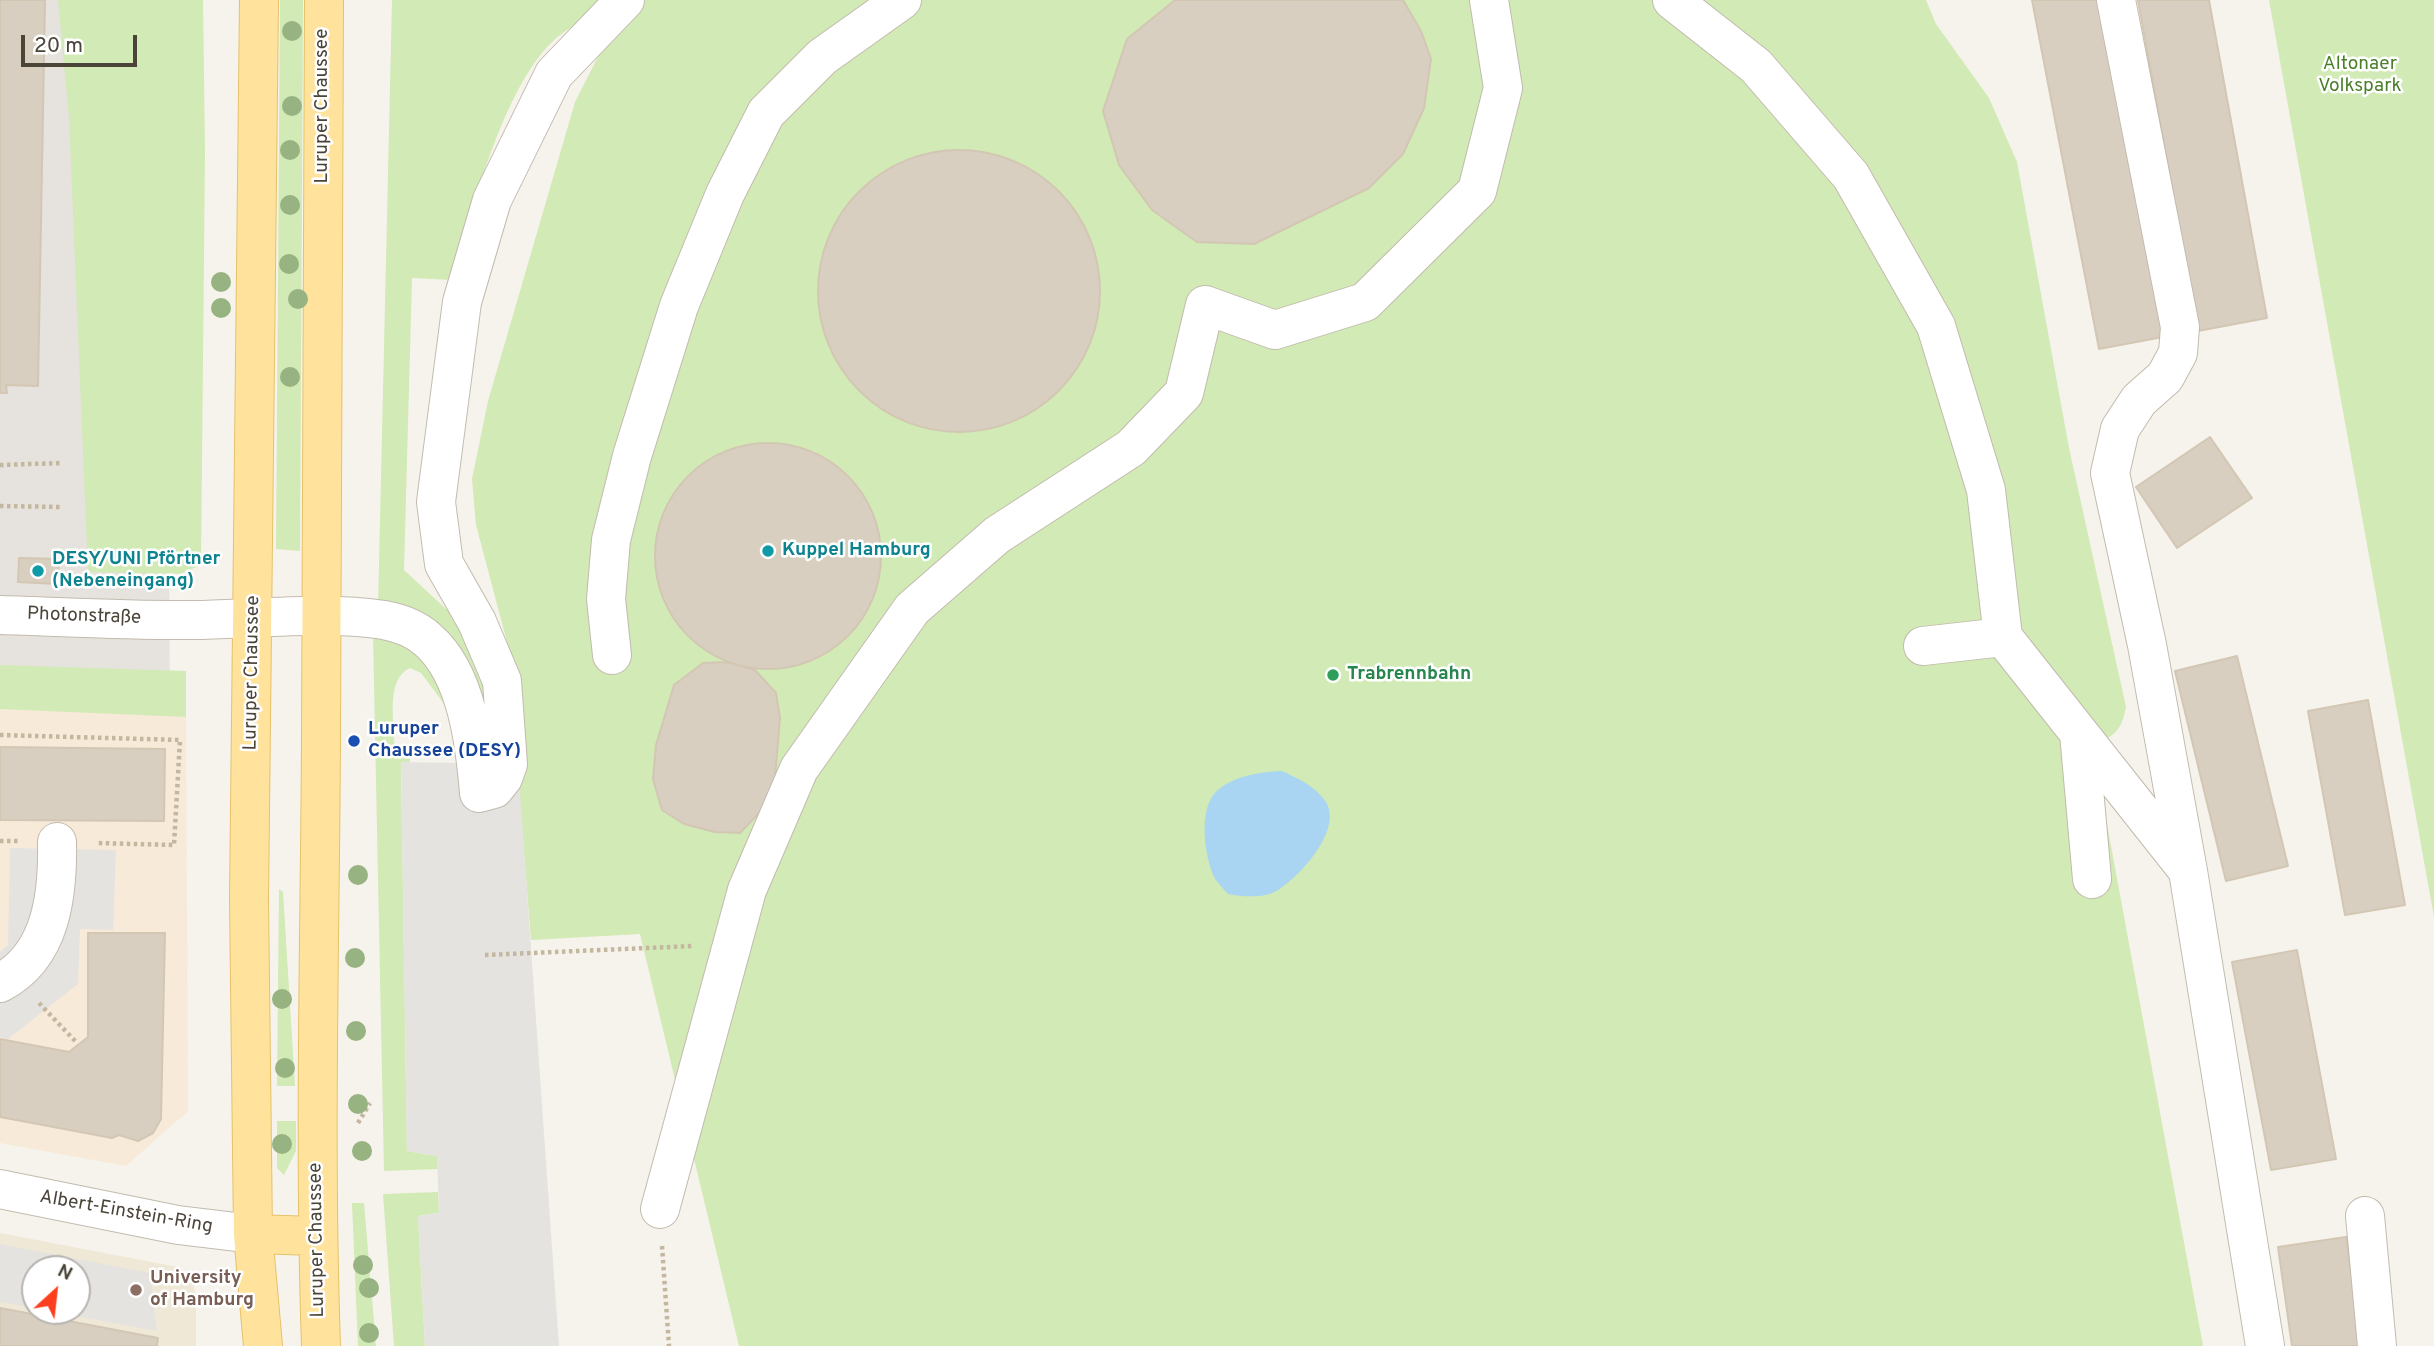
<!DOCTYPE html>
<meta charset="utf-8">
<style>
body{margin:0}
#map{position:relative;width:2434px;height:1346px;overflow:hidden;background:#f6f3ec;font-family:Overpass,sans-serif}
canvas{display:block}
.north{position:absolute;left:21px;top:1255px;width:70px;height:70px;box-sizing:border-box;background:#fff;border:2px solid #b7b4b0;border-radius:50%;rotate:27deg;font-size:19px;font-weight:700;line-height:28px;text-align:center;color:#4b4439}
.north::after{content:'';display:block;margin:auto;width:24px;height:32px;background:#fc3f1d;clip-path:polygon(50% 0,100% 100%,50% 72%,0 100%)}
.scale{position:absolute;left:21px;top:35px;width:116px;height:32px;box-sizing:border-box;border:4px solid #4b4439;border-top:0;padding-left:9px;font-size:21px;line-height:24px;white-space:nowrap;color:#4b4439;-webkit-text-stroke:5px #fff;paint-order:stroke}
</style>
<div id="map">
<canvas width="2434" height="1346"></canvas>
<div class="north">N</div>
<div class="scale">20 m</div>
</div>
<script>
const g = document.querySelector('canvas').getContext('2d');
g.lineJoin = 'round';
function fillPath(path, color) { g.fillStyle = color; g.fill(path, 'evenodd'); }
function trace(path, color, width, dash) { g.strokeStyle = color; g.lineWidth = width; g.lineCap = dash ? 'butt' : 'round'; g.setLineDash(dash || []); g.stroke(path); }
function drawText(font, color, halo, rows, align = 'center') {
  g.font = font + ' Overpass,sans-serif'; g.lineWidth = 5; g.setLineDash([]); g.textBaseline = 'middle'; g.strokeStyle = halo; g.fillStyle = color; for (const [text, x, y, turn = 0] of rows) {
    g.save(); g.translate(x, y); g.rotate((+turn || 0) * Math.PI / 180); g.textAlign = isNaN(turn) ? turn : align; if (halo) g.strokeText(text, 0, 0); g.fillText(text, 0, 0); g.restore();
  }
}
fillPath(new Path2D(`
 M0 704 186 717 188 1111 126 1166 0 1143Z`), '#f7ead8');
fillPath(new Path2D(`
 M0 0H143L169 542 170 716 0 704Z`), '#e6e2dd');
fillPath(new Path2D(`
 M0 1233 178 1267 193 1282 196 1299V1346H0ZM35 1269H77V1311H35Z`), '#efe8d6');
fillPath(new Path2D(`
 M58 0H203L205 152 201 565 181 574 88 572 69 118Z
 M280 0H303L300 551 276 549Z
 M392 0H1926L1936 24 1989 98 2017 162 2069 448 2126 707C2122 726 2118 735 2099 742L2091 737 2203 1346H739L640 934 531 940 507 642 476 525 472 479 488 401 575 102 606 41 589 21C581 24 571 27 564 32 506 72 471 213 452 280L412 278 404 570 458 620 472 642 494 717 470 687 378 607Z
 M2269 0H2434V917Z
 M378 632 427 657 448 709 421 673 410 668C386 678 394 720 394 743L397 747 410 748V762L401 763 407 1151 437 1156 438 1169 384 1171 373 635Z
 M0 665 186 671V717L0 709Z
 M279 889 283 892 295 1086H277Z
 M277 1121H296V1151L284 1175 277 1168Z
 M438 1192 439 1213 418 1216 425 1346H394L383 1194Z
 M352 1203H364L376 1346H358Z`), '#d2eab5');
fillPath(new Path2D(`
 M401 762 518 764 559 1346H425L418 1216 439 1213 437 1156 407 1151Z
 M10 848 116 850 113 930 80 929 78 984 8 1039 0 1037V952L8 945Z
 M0 1244 150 1273 157 1331 50 1311H77V1269H35V1308L0 1302Z`), '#e5e3e0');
fillPath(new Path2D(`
 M1282 771C1299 779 1315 786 1326 802 1342 829 1303 873 1281 888 1267 899 1245 897 1228 894 1223 888 1214 880 1212 872 1204 850 1198 805 1219 789 1237 775 1261 772 1282 771Z`), '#a9d4f2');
const building = new Path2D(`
 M0 0H45L38 386 6 385 7 393H0Z
 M1175 0H1403L1421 31 1431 59 1424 108 1403 154 1369 188 1254 244 1197 242 1152 210 1119 165 1103 111 1127 39Z
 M2032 0H2099L2163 337 2099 349Z
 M2138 0H2209L2267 318 2198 331Z
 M818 291a141 141 0 1 1 282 0a141 141 0 1 1-282 0Z
 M2210 437 2252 498 2177 548 2136 487Z
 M655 556a113 113 0 1 1 226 0a113 113 0 1 1-226 0Z
 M19 558 59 559 58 584 18 582Z
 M2237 656 2288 866 2226 881 2175 671Z
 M726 662 755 670 776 693 780 718 774 789 763 809 740 833 715 832 684 824 662 810 653 779 656 745 674 685 703 663Z
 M2368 700 2405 905 2345 915 2308 711Z
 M0 747 165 749 164 821 0 820Z
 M88 933H165L161 1119 153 1133 138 1141 119 1135 112 1138 0 1117V1039L69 1052 88 1037Z
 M2297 950 2336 1159 2271 1170 2232 962Z
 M2346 1237 2362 1346H2292L2278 1247Z
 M0 1308 158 1338 157 1346H0Z`);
fillPath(building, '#d8cfc1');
trace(building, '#d3c7b4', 2);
const minor = new Path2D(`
 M1672 0 1756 66 1851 176 1936 326 1986 490 2003 637 2185 867
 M2116 0 2180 327 2178 353 2165 377 2139 400 2120 429 2110 473 2147 645 2188 871 2265 1346
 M0 615C66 617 132 621 198 620 257 619 326 611 384 620 400 623 416 629 428 640 467 674 475 744 479 793L494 789 503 778 508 764 502 681 477 622 444 564 436 502 462 302 492 200 554 74 625 0
 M1923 646 2003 637
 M612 655 606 599 611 540 632 456 679 306 725 194 766 113 822 57 902 0
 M2079 733 2092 879
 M0 983C52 956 58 894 57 842
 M0 1189 178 1225 253 1234
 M660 1209 747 890 799 769 912 609 997 535 1131 448 1184 393 1205 305 1275 330 1365 302 1477 191 1503 88 1489 0
 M2365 1216 2377 1346`);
const major = new Path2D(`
 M259 0 249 899 253 1234 263 1346
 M253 1234 316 1236
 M321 1346C314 1143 320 940 321 737 323 492 322 246 324 0`);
trace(minor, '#c2bbae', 40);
trace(major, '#e6c16a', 40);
trace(new Path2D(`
 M0 465 62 463
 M0 506 63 507
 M0 735 180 740 174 845 96 843
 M0 841H20
 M485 955 693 946
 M39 1003 77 1043
 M358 1123 370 1103
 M662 1246 669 1346`), '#c4b79f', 4.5, [3.5, 3.5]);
trace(minor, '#fff', 38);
trace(major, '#ffe39c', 38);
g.fillStyle = '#97b381';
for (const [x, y] of [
 [292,31],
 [292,106],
 [290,150],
 [290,205],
 [289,264],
 [221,282],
 [298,299],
 [221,308],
 [290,377],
 [358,875],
 [355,958],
 [282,999],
 [356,1031],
 [285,1068],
 [358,1104],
 [282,1144],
 [362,1151],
 [363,1265],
 [369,1288],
 [369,1333]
]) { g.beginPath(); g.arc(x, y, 10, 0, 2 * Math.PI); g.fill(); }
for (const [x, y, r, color] of [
 [768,551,7,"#0f9aa8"],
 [38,571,7,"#0f9aa8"],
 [1333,675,7,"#2e9e5b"],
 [354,741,7,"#1a4fb4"],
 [136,1290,7,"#8d6e63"]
]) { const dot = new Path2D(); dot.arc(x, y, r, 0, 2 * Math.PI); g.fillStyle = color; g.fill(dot); trace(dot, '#fff', 2.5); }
drawText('19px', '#4a7f2a', '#fff', [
 ["Altonaer",2360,65],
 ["Volkspark",2360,87]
]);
drawText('19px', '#4b4439', '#fff', [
 ["Luruper Chaussee",323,106,-90],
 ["Photonstraße",84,617,2],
 ["Luruper Chaussee",253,673,-89],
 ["Albert-Einstein-Ring",126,1213,10],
 ["Luruper Chaussee",318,1240,-91]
]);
drawText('bold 19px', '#0d838f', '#fff', [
 ["Kuppel Hamburg",782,551],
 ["DESY/UNI Pförtner",52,560],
 ["(Nebeneingang)",52,582]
], 'left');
drawText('bold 19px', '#27864d', '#fff', [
 ["Trabrennbahn",1347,675]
], 'left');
drawText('bold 19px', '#164399', '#fff', [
 ["Luruper",368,730],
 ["Chaussee (DESY)",368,752]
], 'left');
drawText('bold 19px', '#785e54', '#fff', [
 ["University",150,1279],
 ["of Hamburg",150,1301]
], 'left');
</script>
